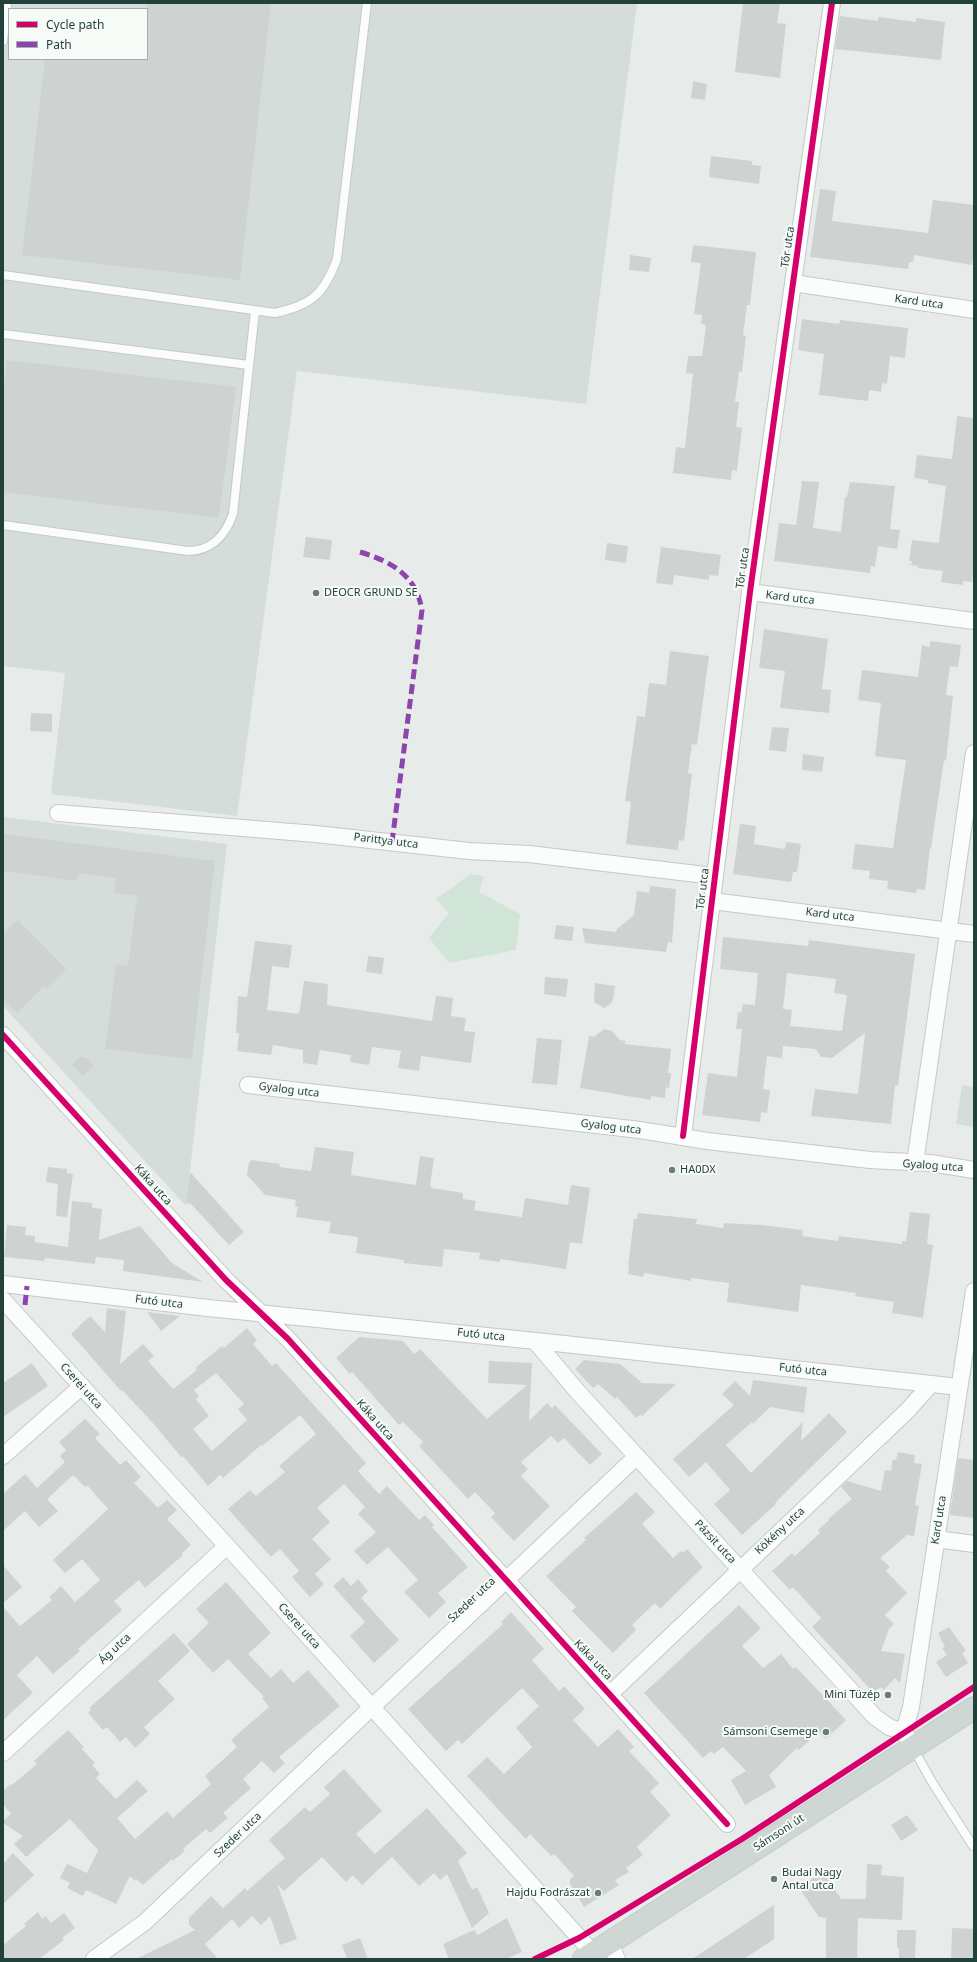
<!DOCTYPE html>
<meta charset="utf-8">
<style>
body{margin:0}
#map{position:relative;width:977px;height:1962px;overflow:hidden;background:#e7ecea;font-family:"Noto Sans",sans-serif}
canvas{display:block}
.frame{position:absolute;inset:0;border:4px solid #23413b;pointer-events:none}
.legend{position:absolute;left:8px;top:8px;width:140px;height:52px;box-sizing:border-box;background:#f6fbf8;border:1px solid #a2b1ac;margin:0;padding:5px 7px;list-style:none;font-size:12px;color:#23413b}
.legend li{display:flex;align-items:center;gap:8px;height:20px}
.legend b{width:20px;border:1px solid #a2b1ac}
</style>
<div id="map">
<canvas width="977" height="1962"></canvas>
<div class="frame"></div>
<ul class="legend">
<li><b style="height:5px;background:#d6006c"></b>Cycle path</li>
<li><b style="height:5px;background:#8e44ad"></b>Path</li>
</ul>
</div>
<script>
const g = document.querySelector('canvas').getContext('2d');
g.lineJoin = 'round';
function fillPath(path, color) { g.fillStyle = color; g.fill(path, 'evenodd'); }
function trace(path, color, width, dash) { g.strokeStyle = color; g.lineWidth = width; g.lineCap = dash ? 'butt' : 'round'; g.setLineDash(dash || []); g.stroke(path); }
function drawText(font, color, halo, rows, align = 'center') {
  g.font = font + ' "Noto Sans",sans-serif'; g.lineWidth = 4; g.setLineDash([]); g.textBaseline = 'middle'; g.strokeStyle = halo; g.fillStyle = color; for (const [text, x, y, turn = 0] of rows) {
    g.save(); g.translate(x, y); g.rotate((+turn || 0) * Math.PI / 180); g.textAlign = isNaN(turn) ? turn : align; if (halo) g.strokeText(text, 0, 0); g.fillText(text, 0, 0); g.restore();
  }
}
fillPath(new Path2D(`
 M3 3H637L586 404 297 371 237 816 51 794 65 673 3 666ZM9 9H147V59H9Z
 M3 817 227 844 186 1206 3 1006Z
 M962 1085 974 1087V1127L956 1124Z`), '#d5ddda');
fillPath(new Path2D(`
 M471 874 484 876 479 892 520 914 516 950 449 963 429 938 449 913 436 899Z`), '#d0e5d8');
fillPath(new Path2D(`
 M147 3H271L240 280 22 255 45 59H147Z
 M743 3H780L777 23 786 24 780 78 735 72Z
 M840 16 878 21V17L916 22V18L945 22 941 60 835 49Z
 M693 81 707 84 705 100 691 98Z
 M711 156 752 161V165L761 166 759 184 709 177Z
 M820 189 836 191 832 221 928 233 933 200 974 205V252L972 265 914 255 913 262H909L908 269 810 257Z
 M693 245 756 252 750 305H747L743 335 746 336 742 372 739 371 735 402H739L736 427 742 428 737 471 732 470 731 480 673 473 676 447 685 448 693 374 686 373 688 356H702L706 325 701 324 702 315 694 314 701 263 691 262Z
 M630 255 651 258 649 272 629 270Z
 M802 319 839 324 840 320 908 328 905 358 890 356 887 384 882 383 881 392 869 390 868 401 819 395 824 354 798 350Z
 M7 360 236 387 219 518 3 492V395Z
 M957 416 974 418V565L972 582 963 581V585L941 582 943 571 918 568V566L911 565 912 561H909L912 540 939 543 946 486 928 483V480L914 478 917 455 952 459Z
 M802 481 819 482 813 528 841 532 845 497H847L850 482 895 486 890 529 900 530 897 549 878 546 875 567 871 566 870 573 774 561 779 523 796 525Z
 M306 537 332 540 330 560 303 557Z
 M607 543 628 546 626 563 605 560Z
 M661 547 721 555 718 576 709 575V580L674 575 673 585 656 583Z
 M764 629 828 639 822 689 831 690 829 713 780 708 785 671 759 668Z
 M930 641 961 645 958 667 950 666 946 695 953 696 946 761 944 760 931 848H930L925 890 917 889 916 893 887 889 888 881 869 879 870 871 852 869 855 844 893 848 906 760 875 756 881 703 858 700 862 670 918 677 922 645 930 647Z
 M670 651 709 656 697 745 692 744 688 773 692 774 684 841 679 840 678 850 626 844 631 802 625 801 637 716 645 717 649 683 666 685Z
 M31 713 52 714V732L30 731Z
 M772 727 789 728 786 752 769 750Z
 M803 754 824 757 822 772 802 770Z
 M740 824 756 826 754 844 785 849 786 842 801 844 797 872H793L791 882 733 874Z
 M3 834 215 861 192 1059 105 1049 116 964 128 966 137 896 114 893 116 878 78 873 77 881 3 871Z
 M650 886 676 889 672 943 668 942 666 952 585 943 582 928 616 932 617 929 634 915 637 891 649 893Z
 M18 920 66 969 46 989 44 986 17 1013 3 999V933Z
 M556 925 574 927 572 941 554 939Z
 M723 937 808 946 809 940 915 954 898 1086 895 1085 891 1124 811 1116 815 1089 858 1094 865 1033 832 1058 821 1057 816 1049 783 1046 782 1058 767 1056 763 1089 770 1090 767 1113 761 1112 760 1122 702 1115 708 1073 737 1077 742 1029H736L738 1012 741 1013 743 1004 755 1005 758 973 720 969ZM787 973 836 979 834 993 847 995 842 1031 790 1026 792 1010 783 1009Z
 M255 941 292 945 289 968 272 966 267 1010 299 1014 304 981 328 984 327 1005 432 1021 436 996 453 998 451 1016 466 1018 464 1031 475 1032 471 1063 421 1056 419 1071 398 1068 401 1051 372 1047 369 1065 350 1062 351 1055 320 1050 317 1065 303 1063V1050L273 1045 271 1055 237 1051 239 1033H236L238 996 247 997Z
 M368 956 384 958 382 974 366 972Z
 M545 977 568 979 566 997 544 994Z
 M595 983 615 986 613 1000 610 1004 604 1008 594 1002Z
 M604 1029 612 1031 620 1040 625 1041V1044L671 1049 668 1073H671L669 1088 666 1087 665 1098 651 1096V1100L580 1088 589 1036 594 1037Z
 M537 1038 562 1040 557 1085 532 1083Z
 M80 1057H85L94 1066 83 1076 72 1065Z
 M315 1147 354 1152 351 1175 415 1185 416 1184 420 1156 434 1158 430 1186 432 1188 463 1193V1199L476 1201 474 1210 522 1217 525 1198 568 1205 571 1185 590 1188 582 1244 570 1242 566 1269 500 1259V1262L479 1259 480 1253 444 1249 442 1267 404 1263V1260L356 1253 358 1237 329 1233 331 1222 296 1217 298 1207H295L296 1200 265 1195 247 1175 249 1162H251V1160L280 1164 279 1167 311 1171Z
 M48 1167 67 1169V1173L73 1174 67 1217 56 1216 58 1184 46 1182Z
 M190 1172 244 1232 229 1245 191 1204 186 1203Z
 M72 1201 92 1203V1208L102 1209 99 1240 140 1226 172 1263 203 1282 123 1271 124 1260 96 1257 95 1264 45 1258 44 1261 4 1257 7 1225 26 1227 25 1235 35 1236V1242L68 1247Z
 M910 1212 930 1214 927 1244 933 1245 923 1318 892 1313 894 1302 855 1296 856 1293 801 1285 798 1312 727 1302 729 1283 691 1278V1281L644 1273 643 1277 628 1274 629 1266H628L634 1219H637L638 1213 697 1219 696 1224 723 1228 724 1223 761 1225 803 1230 802 1236 838 1241 839 1236 902 1244V1241H906Z
 M107 1308 126 1311 120 1364 143 1344 154 1356 148 1361 173 1389 197 1370 195 1368 222 1346 224 1348 247 1328 257 1340 253 1344 272 1366 276 1363 366 1463 358 1471 379 1494 387 1486 419 1520 425 1515 434 1525 432 1527 468 1567 438 1593 446 1602 429 1618 404 1592 418 1580 388 1547 367 1565 354 1551 376 1532 358 1514 365 1507 344 1484 317 1508 330 1522 312 1539 331 1559 315 1574 324 1584 310 1597 292 1577 299 1571 280 1549 271 1557 228 1509 250 1490 256 1496 285 1472 279 1466 316 1434 300 1415 262 1446 261 1445 223 1478 220 1475 208 1486 183 1456 182 1458 152 1422 122 1390 121 1391 71 1334 90 1316 105 1332ZM216 1373 244 1404 238 1409 247 1420 212 1451 193 1429 209 1416 196 1399 199 1396 194 1390Z
 M147 1312 180 1316 161 1331Z
 M359 1337 403 1341 414 1354 420 1349 487 1419 527 1385 488 1383 489 1361 532 1363 529 1421 547 1403 552 1408 555 1405 602 1454 590 1465 564 1438 558 1443 551 1436 521 1462 528 1469 521 1476 550 1506 514 1541 491 1517 495 1513 475 1492 468 1499 419 1446 423 1442 403 1422 399 1425 352 1372 350 1374 336 1358Z
 M584 1360 620 1364 642 1383 676 1384 642 1416 641 1414 636 1418 617 1397 615 1399 598 1384 593 1388 575 1369Z
 M32 1363 48 1386 3 1417V1383Z
 M753 1380 807 1387 804 1413 770 1407 753 1424 752 1422 726 1445 751 1473 803 1422 801 1441 829 1413 847 1432 800 1478 775 1503 776 1504 742 1535 714 1504 730 1490 706 1462 689 1477 673 1459 734 1405 722 1394 735 1381 750 1396Z
 M85 1419 100 1434 95 1438 120 1465 126 1460 141 1477 134 1483 158 1508 167 1500 177 1510 167 1519 191 1545 181 1554 183 1555 145 1588 139 1580 114 1601 122 1610 78 1649 80 1651 53 1674 37 1656 17 1675 33 1693 3 1720V1607L20 1626 52 1600 49 1597 61 1586 75 1602 100 1580 82 1559 65 1573 53 1560 108 1509 87 1485 85 1487 73 1475 47 1499 58 1511 39 1527 25 1511 3 1531V1494L25 1474 37 1488 65 1462 60 1456 66 1450 59 1442Z
 M898 1452 915 1455 914 1463 922 1464 915 1505 919 1506 914 1536 907 1535 880 1558 890 1567 886 1571 907 1593 885 1615 894 1624 889 1629 881 1651 905 1654 900 1683 895 1678 884 1690 880 1687 874 1693 812 1627 821 1618 793 1587 790 1590 772 1571 792 1553 795 1556 820 1533 818 1530 829 1520 828 1519 852 1499 841 1487 847 1481 881 1491 885 1470 891 1471 893 1459 896 1460Z
 M958 1458 974 1460V1518L950 1515Z
 M636 1492 655 1512 642 1524 673 1558 681 1551 683 1553 687 1549 703 1567 660 1609 655 1603 632 1625 636 1630 613 1653 572 1611 576 1607 546 1576 586 1540 584 1538Z
 M3 1565 22 1587 3 1603Z
 M343 1577 351 1586 358 1579 368 1591 361 1598 399 1640 374 1663 350 1636 365 1622 333 1586Z
 M226 1582 271 1633 248 1654 271 1678 281 1669 293 1683 308 1670 340 1706 279 1757 285 1763 274 1773 262 1761 243 1779 251 1788 223 1813 228 1818 210 1833 206 1829 183 1849 185 1851 173 1861 172 1859 143 1885 137 1879 135 1881 130 1876 116 1904 86 1890 83 1896 67 1888 70 1883 60 1878 67 1864 87 1873 98 1850 70 1819 26 1857 14 1844 23 1836 3 1823V1821L11 1814 3 1804V1791L11 1784 12 1785 37 1764 34 1761 68 1730 84 1747 82 1749 95 1763 92 1765 100 1774 96 1778 116 1799 137 1780 148 1791 117 1818 135 1839 167 1811 173 1818 211 1784 205 1776 237 1747 231 1740 269 1707 262 1698 264 1697 228 1659 213 1673 187 1644 209 1623 196 1609Z
 M739 1605 761 1628 742 1646 763 1668 781 1654 793 1669 796 1667 846 1720 826 1739 819 1732 799 1750 797 1748 769 1775 776 1787 745 1805 731 1780 746 1771 723 1747 714 1754 711 1751 703 1758 644 1693Z
 M511 1612 544 1649 532 1660 559 1691 564 1686 585 1709 573 1720 598 1747 618 1729 634 1747 629 1751 659 1783 650 1792 671 1815 637 1847 643 1855 626 1868 629 1872 615 1880 619 1885 584 1907 570 1884V1879L574 1876 554 1854 551 1856 530 1834 526 1839 467 1776 487 1757 504 1774 532 1747 516 1728 539 1706 522 1688 462 1744 458 1740 446 1751 408 1709 503 1624 501 1622Z
 M949 1627 966 1651 962 1653 968 1663 946 1677 936 1662 947 1655 942 1648 945 1647 938 1633Z
 M174 1633 190 1651 158 1681 175 1699 144 1727 150 1734 135 1748 126 1737 120 1742 107 1727 103 1730 88 1713 91 1710 89 1708Z
 M344 1769 382 1811 356 1834 375 1854 427 1808 467 1853 458 1861 472 1890 477 1887 489 1913 472 1928 447 1874 440 1880 434 1873 419 1886 392 1857 362 1885 353 1875 346 1882 322 1857 284 1891 277 1884 297 1939 280 1945 270 1916 261 1925 252 1916 239 1928 232 1919 205 1944 218 1959H136L195 1930 189 1925V1918L211 1896 223 1908 245 1888 247 1891 285 1858 269 1840 305 1807 310 1812 330 1794 324 1787Z
 M907 1815 918 1830 901 1841 891 1825Z
 M13 1853 34 1875 3 1904V1864Z
 M867 1864 882 1865 881 1875 904 1877 902 1920 858 1918 857 1959 826 1958V1918L819 1917 799 1888 823 1871 841 1899H866Z
 M774 1905V1939L744 1959H692Z
 M38 1912 42 1919 46 1916 51 1923 64 1913 75 1928 62 1938 64 1940 39 1959H3V1945L26 1926 24 1924Z
 M507 1918 522 1952 506 1959H449L443 1944 474 1930 478 1935Z
 M952 1928 974 1929V1959H951Z
 M897 1930H916L915 1959H899V1948H897Z
 M360 1938 368 1959H347L342 1945Z`), '#ced3d1');
const lane = new Path2D(`
 M3 41 7 3
 M3 275 275 313C312 305 324 294 337 259L367 3
 M3 334 249 365
 M3 525 188 551C212 551 225 536 233 514L255 311
 M913 1748 932 1782 973 1846`);
const street = new Path2D(`
 M793 283 974 310
 M750 592 974 621
 M58 813 316 834 469 851 529 854 714 876
 M712 901 974 934
 M3 1035 226 1280 288 1339 727 1824
 M248 1085 640 1130 707 1141 870 1160 930 1163 974 1170
 M683 1136 750 592 832 3
 M915 1163 974 753
 M3 1284 208 1308 546 1342 959 1387
 M3 1300 227 1546 593 1953
 M535 1341 577 1391 875 1717 889 1727 904 1732
 M3 1456 82 1386
 M936 1539 974 1544
 M611 1693 908 1410 931 1384
 M909 1741 904 1732 911 1707 974 1291
 M3 1753 227 1546
 M610 1944 617 1959
 M94 1959 145 1922 637 1456`);
const primary = new Path2D(`
 M584 1959 974 1708`);
trace(lane, '#c4c9c7', 10);
trace(street, '#c4c9c7', 18);
trace(primary, '#c2cbc9', 24);
trace(lane, '#fbfcfc', 8);
trace(street, '#fbfcfc', 16);
trace(primary, '#cfd7d5', 22);
trace(new Path2D(`
 M360 552C392 562 416 575 422 610L392 842
 M25 1305 27 1286`), '#8e44ad', 5, [10, 5]);
trace(new Path2D(`
 M3 1035 226 1280 288 1339 727 1824
 M683 1136 750 592 832 3
 M535 1959 579 1938 742 1839 974 1687`), '#d6006c', 6);
for (const [x, y, r, color] of [
 [316,593,4,"#687d78"],
 [672,1170,4,"#687d78"],
 [888,1695,4,"#687d78"],
 [826,1732,4,"#687d78"],
 [774,1879,4,"#687d78"],
 [598,1893,4,"#687d78"]
]) { const dot = new Path2D(); dot.arc(x, y, r, 0, 2 * Math.PI); g.fillStyle = color; g.fill(dot); trace(dot, '#f6fbf8', 1.5); }
drawText('11px', '#23413b', '#f6fbf8', [
 ["Tőr utca",788,247,-82],
 ["Kard utca",919,302,8],
 ["Tőr utca",743,568,-82],
 ["Kard utca",790,598,7],
 ["Parittya utca",386,841,7],
 ["Tőr utca",703,889,-83],
 ["Kard utca",830,915,7],
 ["Gyalog utca",289,1090,7],
 ["Gyalog utca",611,1127,7],
 ["Gyalog utca",933,1166,4],
 ["Káka utca",153,1185,48],
 ["Futó utca",159,1302,7],
 ["Futó utca",481,1335,6],
 ["Futó utca",803,1370,6],
 ["Cserei utca",81,1386,48],
 ["Káka utca",375,1420,48],
 ["Kard utca",939,1520,-81],
 ["Kökény utca",780,1531,-43],
 ["Pázsit utca",715,1542,47],
 ["Szeder utca",472,1600,-43],
 ["Cserei utca",299,1626,48],
 ["Ág utca",115,1649,-43],
 ["Káka utca",593,1660,47],
 ["Sámsoni út",779,1833,-33],
 ["Szeder utca",238,1835,-43]
]);
drawText('11px', '#23413b', '#f6fbf8', [
 ["DEOCR GRUND SE",324,593],
 ["HA0DX",680,1170],
 ["Mini Tüzép",880,1695,"right"],
 ["Sámsoni Csemege",818,1732,"right"],
 ["Budai Nagy",782,1873],
 ["Antal utca",782,1886],
 ["Hajdu Fodrászat",590,1893,"right"]
], 'left');
</script>
